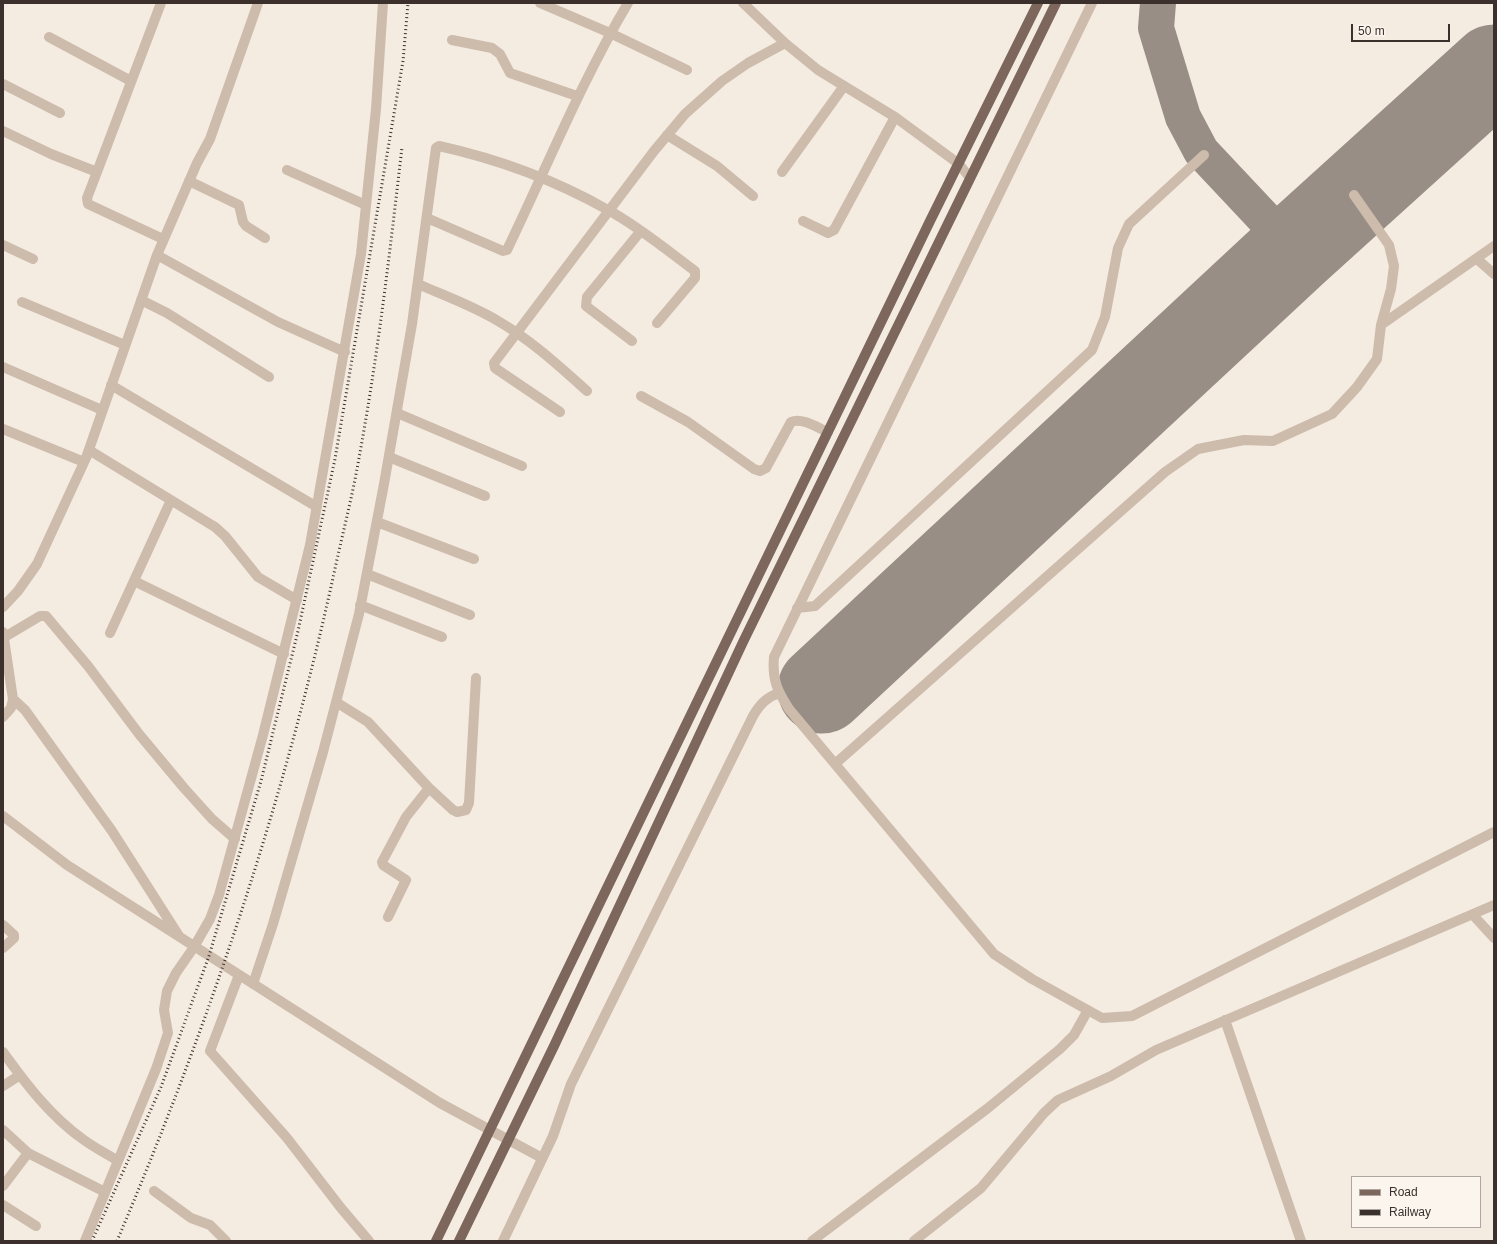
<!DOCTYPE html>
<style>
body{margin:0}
#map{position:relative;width:1497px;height:1244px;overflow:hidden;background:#f4ebe1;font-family:Arial,sans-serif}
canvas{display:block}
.frame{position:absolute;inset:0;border:4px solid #3b302b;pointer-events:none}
.legend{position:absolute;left:1351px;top:1176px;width:130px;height:52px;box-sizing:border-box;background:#fbf5ee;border:1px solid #aea6a0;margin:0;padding:5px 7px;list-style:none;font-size:12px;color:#3b302b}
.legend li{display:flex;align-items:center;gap:8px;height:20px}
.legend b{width:20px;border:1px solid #aea6a0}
.scale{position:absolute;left:1351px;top:24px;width:99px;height:18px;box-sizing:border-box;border:2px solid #3b302b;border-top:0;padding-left:5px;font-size:12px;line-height:14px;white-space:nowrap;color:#3b302b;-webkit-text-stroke:3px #fbf5ee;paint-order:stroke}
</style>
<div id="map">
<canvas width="1497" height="1244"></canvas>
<div class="frame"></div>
<ul class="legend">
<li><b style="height:5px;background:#7d675c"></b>Road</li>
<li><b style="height:5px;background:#3b302b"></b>Railway</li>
</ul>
<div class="scale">50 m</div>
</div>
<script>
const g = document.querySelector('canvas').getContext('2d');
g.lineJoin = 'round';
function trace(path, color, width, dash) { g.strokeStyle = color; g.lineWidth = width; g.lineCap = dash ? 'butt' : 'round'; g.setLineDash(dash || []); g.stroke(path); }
trace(new Path2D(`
 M1158 3 1156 28 1183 117 1201 151 1294 250`), '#988e86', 36);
trace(new Path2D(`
 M822 689 1294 250 1494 69`), '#988e86', 89);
trace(new Path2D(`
 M540 3 610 33 687 70
 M743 3 785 43 818 70 895 117 959 164 970 178
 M1092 3 774 657C772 680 777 690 789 709L994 954 1032 979 1102 1018 1132 1016 1494 832
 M49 37 131 81
 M452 40 492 48 500 54 510 73 577 96
 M3 84 60 113
 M3 131 51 154 97 172 87 198 88 204 163 239
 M667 135 717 166 753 196
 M287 170 366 205
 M97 172 161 3
 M782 172 844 86
 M189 181 239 205 243 222 246 226 265 238
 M427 218 503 251 507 250C547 167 581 82 628 3
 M803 221 828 233 834 230 895 117
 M3 245 33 259
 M157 255 278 322 345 352
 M1477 259 1494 274
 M418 284C445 296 473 306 498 321 531 340 559 366 587 391
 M141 300 167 313 269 377
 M22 302 125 345
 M1381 325 1494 246
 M632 341 586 306 587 297 640 232
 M3 367 102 410
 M111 385 317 507
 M641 396 688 422 754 469 760 471 766 468 791 422C802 417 818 428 828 432
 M560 412 495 368 494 363 654 151 685 114 722 81 748 63 785 43
 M397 413 522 466
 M3 429 84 462
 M89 450 215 527 225 536 258 577 297 600
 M389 457 485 496
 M377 522 474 559
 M367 574 470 615
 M134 581 284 654
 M360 605 442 637
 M3 607 18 591 37 564 86 458 157 255 197 163 210 139 258 3
 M797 608 815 606 1092 350 1105 317 1118 248 1129 224 1204 155
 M110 633 171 500
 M3 638 40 616H46L88 666 139 734 184 788 212 819 235 839
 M13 699 25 710 112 831 179 936
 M336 702 368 722 429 788 453 810 457 812 466 810 469 803 476 678
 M3 717 11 708 13 699 3 632
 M835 764 1165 472 1198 449 1244 440 1273 441 1332 414 1357 387 1377 359 1381 325 1391 289 1394 266 1389 245 1354 195
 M3 816 67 865 440 1103 542 1158
 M1473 915 1494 938
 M388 917 406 880 383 865 382 862 406 817 429 788
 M3 925 14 935V938L3 948
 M239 975 210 1051 287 1138 341 1208 369 1241
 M253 984 273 924 323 752 359 614 384 484 412 324 436 148 439 146C498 159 555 180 608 210 638 226 668 251 695 271V278L657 323
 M1225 1020 1301 1241
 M3 1052C26 1084 51 1117 84 1140 95 1148 107 1154 118 1161
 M3 1086 20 1075
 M3 1130 28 1153 105 1192
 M3 1186 28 1153
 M154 1191 191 1218 210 1225 226 1241
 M3 1205 36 1226
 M85 1241 156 1069 168 1033 164 1010 167 991 176 973 194 947 210 919 219 895 263 735 310 545 361 254 376 109 383 3
 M503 1241 553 1136 571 1084 753 716C760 704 767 697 779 693
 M812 1241 988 1108 1060 1049 1074 1035 1088 1010
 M914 1241 981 1188 1044 1113 1058 1100 1111 1076 1156 1050 1494 905`), '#cdbbac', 10);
trace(new Path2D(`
 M436 1241 930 221 1038 3
 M459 1241 554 1046 743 642 1056 3`), '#7d675c', 10);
trace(new Path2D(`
 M92 1241 161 1087 209 956 261 781 298 631 335 459 403 61 408 3
 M117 1241C210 1022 286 796 336 564 344 528 353 493 359 458 378 355 390 251 402 147`), '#3b302b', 3, [1, 3]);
</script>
